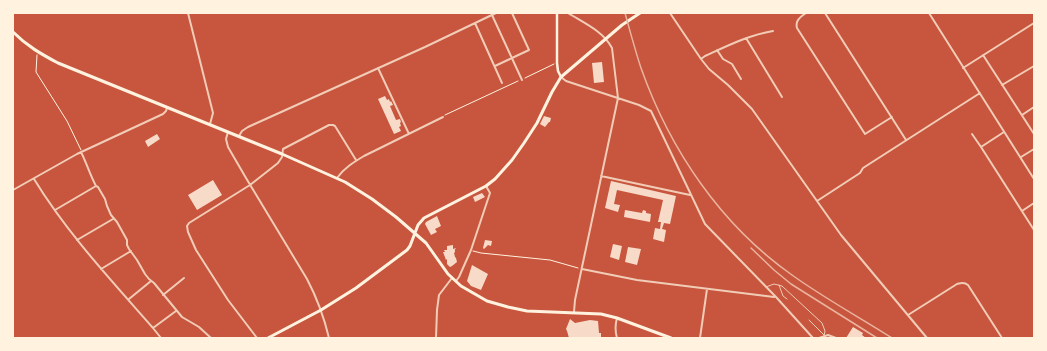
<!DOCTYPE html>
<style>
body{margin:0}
#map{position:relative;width:1047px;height:351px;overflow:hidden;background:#c8553d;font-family:"Titillium Web",sans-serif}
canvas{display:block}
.frame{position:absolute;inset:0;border:14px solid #fff3e0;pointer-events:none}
</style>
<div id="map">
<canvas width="1047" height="351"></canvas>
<div class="frame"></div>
</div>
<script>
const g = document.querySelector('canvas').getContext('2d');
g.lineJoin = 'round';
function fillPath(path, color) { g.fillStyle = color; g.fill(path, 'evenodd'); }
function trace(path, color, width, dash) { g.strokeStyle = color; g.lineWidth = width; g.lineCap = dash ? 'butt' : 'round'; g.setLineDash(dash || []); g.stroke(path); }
fillPath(new Path2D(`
 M602 62 604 82 594 83 592 63Z
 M385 96 387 100 389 99 390 102 391 101 393 105 390 106 396 120 400 119 401 122 400 123 401 126 399 127 401 131 394 134 378 99Z
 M544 116 551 118 550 122H549L545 127 540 124Z
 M157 134 160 139 148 147 145 141Z
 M213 180 222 195 197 210 188 195Z
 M611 181 676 196 670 224 664 223 662 229 666 230 664 242 653 239 655 228 660 229 661 222H658L663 200 617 190 614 204 620 205 618 212 605 208Z
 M482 193 485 197 475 202 473 197Z
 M625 210 642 213 643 210 646 211V213L651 214 650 222 624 217Z
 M437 216 441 226 435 229 437 232 431 235 425 224 426 222Z
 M485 240 492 241 491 246 488 245 484 249 483 248Z
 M613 244 622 246 619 260 610 257Z
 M453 245V249L456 248 454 251 455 250V252L454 253 455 257 456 258 457 262 452 266 450 267 447 264V259L446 260 443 252H445L444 250H447V246Z
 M628 247 641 249 637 265 625 262Z
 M472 265 488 274 481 290 471 286 467 281Z
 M570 319 575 323 590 320 598 321 599 333H601V338H569L567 331 566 329Z
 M853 327 863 333 862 335 866 338H846Z`), '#f7dbc8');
trace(new Path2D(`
 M37 55 36 72 67 121 81 150
 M525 78 554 64
 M445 115 518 81
 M473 251 481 253 550 260 578 268`), '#fff3e0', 1);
trace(new Path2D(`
 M779 285 783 296 787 299
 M766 287 774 284 782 286 822 323 825 331 824 336
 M809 320 824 335`), '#f1ccb7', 1);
trace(new Path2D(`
 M188 13 213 113 210 124
 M568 13C584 23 603 31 612 48L618 98 575 300 574 312
 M670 13 701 59 709 69 728 85 752 109 841 235 927 338
 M806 13C800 17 795 21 797 28L865 134 892 117
 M825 13 906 140
 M929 13 1034 179
 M492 15 522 80
 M475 23 502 83
 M746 38 782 97
 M717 50 723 59 732 64 741 79
 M983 55 1034 134
 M701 59 705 56C727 46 749 35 773 31
 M495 66 529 50 512 13
 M378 68 409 134
 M963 68 1034 23
 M561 77 566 81 639 105 651 111 705 224 776 297 813 338
 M1002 85 1034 66
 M1022 115 1034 107
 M228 132 226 139 228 147 246 178 307 279C317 298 324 317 329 338
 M1004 132 981 147 1034 230
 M972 134 981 147
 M239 136 242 131 248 127 425 47 496 13
 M81 152C87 164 90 175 96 186L98 187 105 199 107 206 111 215 117 222 127 240V245L129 249 137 260 145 274 149 279 154 283 182 317 199 327 211 338
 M1021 157 1034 149
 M601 176 690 195
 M337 178C344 168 354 162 364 156L443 117
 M34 179C67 233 111 280 153 328L176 311
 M13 190 77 154 163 114 166 111 167 108
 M817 201 860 173 863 168 980 93
 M55 210 96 186
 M1022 211 1034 203
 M77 240 113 219
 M101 269 131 251
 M582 269 637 280 774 297
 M456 281 459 277 471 250 490 193 486 186
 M163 295 184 278
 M129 299 151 281
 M908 315 957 284C961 283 964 282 968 285L1002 338
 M153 328 161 338
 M257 338 228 300 196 250 188 232 187 226 189 223 250 185 278 163 282 157 283 149 329 125H333L335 126 356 160
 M436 338 437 310 439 295 452 278
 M617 338C615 331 615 325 617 318
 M700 338 707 289
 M819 338 828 335 836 338`), '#f1ccb7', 2);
trace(new Path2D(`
 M557 13V63L558 71 561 77`), '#fff3e0', 2.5);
trace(new Path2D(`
 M13 32C27 46 41 54 58 63L282 154 345 182 372 199 396 217 426 243 448 274 461 286 487 301 508 307 527 311 601 314 617 318 671 338
 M268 338 321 310 356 288 407 250 410 246 418 225 424 218 486 186 495 179 512 160 524 143 537 123 552 92 561 77 622 25 640 13`), '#fff3e0', 3);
trace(new Path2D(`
 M625 13C630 31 635 50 641 68 670 150 721 225 792 275 824 298 859 317 892 338
 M751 248 774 270 791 284 877 338`), '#e9b49f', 1.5);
</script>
